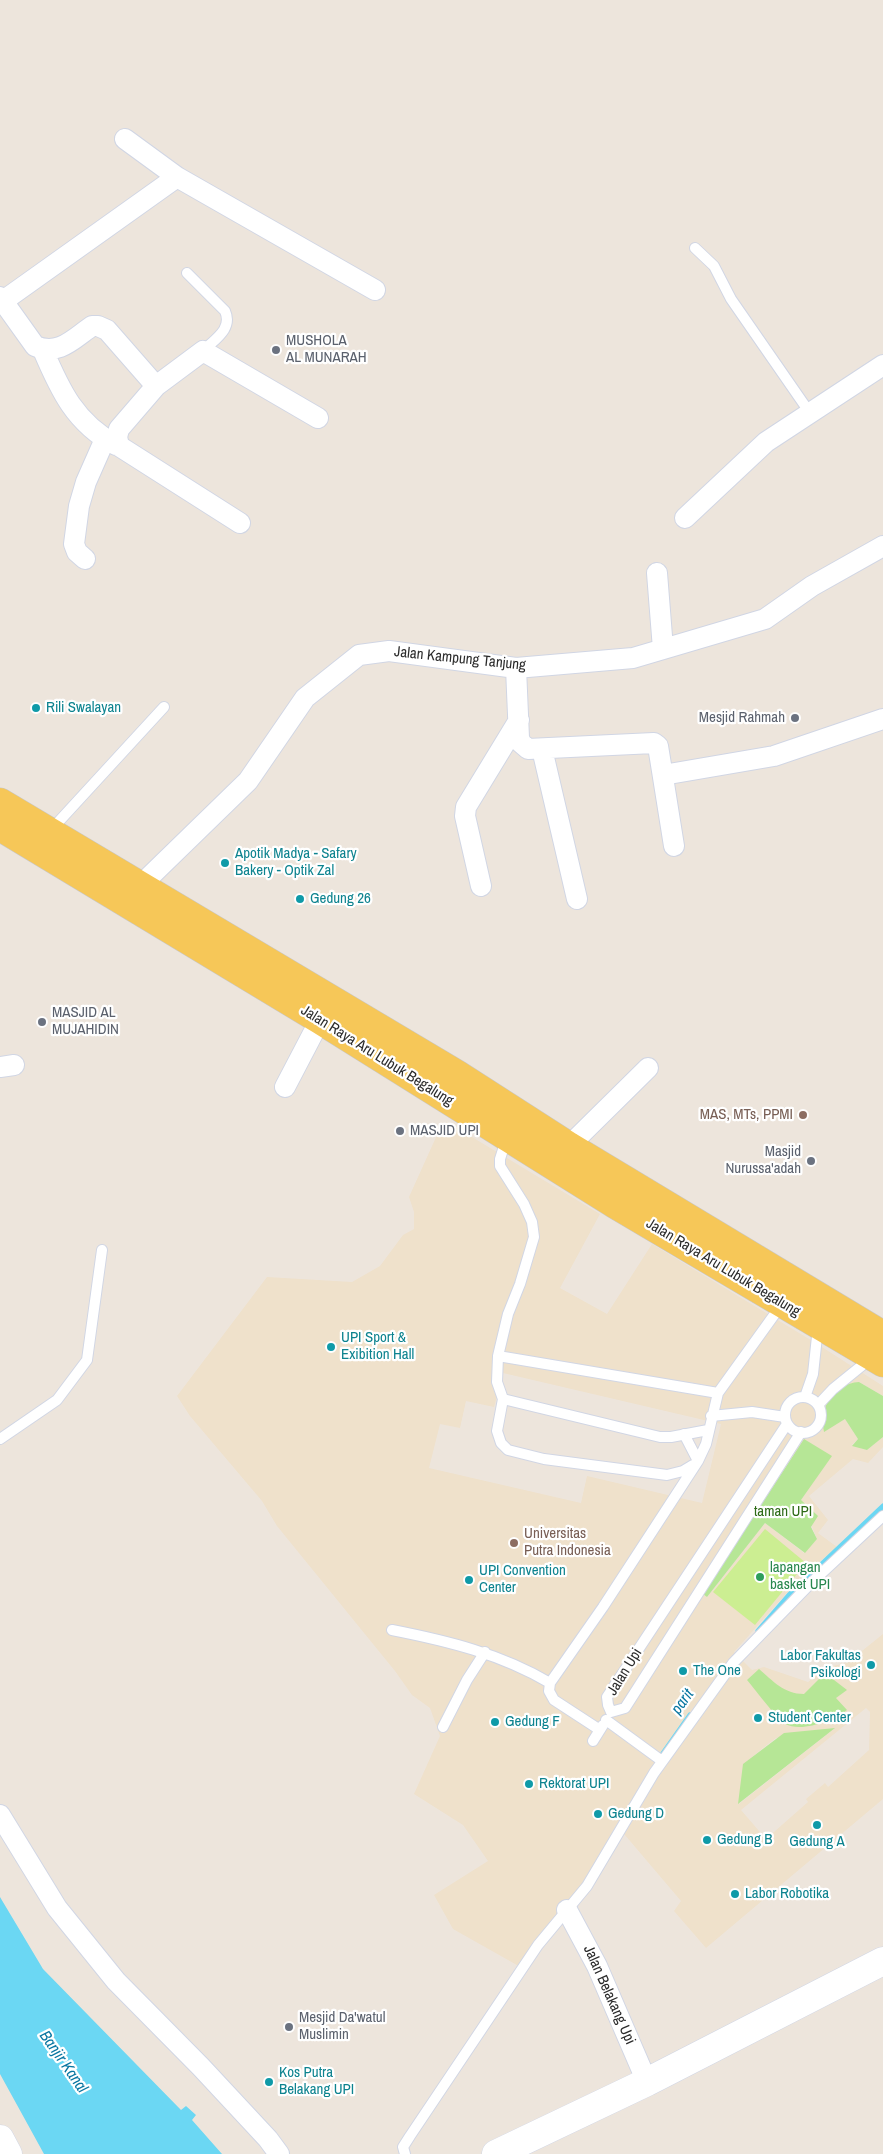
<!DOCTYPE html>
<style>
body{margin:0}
canvas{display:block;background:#ede5dc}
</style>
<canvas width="883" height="2154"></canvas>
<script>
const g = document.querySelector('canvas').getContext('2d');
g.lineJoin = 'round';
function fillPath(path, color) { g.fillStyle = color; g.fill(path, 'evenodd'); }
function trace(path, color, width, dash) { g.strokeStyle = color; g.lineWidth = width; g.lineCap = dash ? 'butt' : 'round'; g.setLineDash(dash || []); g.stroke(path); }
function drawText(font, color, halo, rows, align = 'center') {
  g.font = font + ' "Archivo Narrow",sans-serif'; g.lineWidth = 4.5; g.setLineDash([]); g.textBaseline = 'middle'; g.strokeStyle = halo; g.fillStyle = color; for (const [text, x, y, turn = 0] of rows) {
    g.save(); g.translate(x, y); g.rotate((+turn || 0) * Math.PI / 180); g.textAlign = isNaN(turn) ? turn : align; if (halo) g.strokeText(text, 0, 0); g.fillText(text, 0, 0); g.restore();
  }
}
fillPath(new Path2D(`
 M447 1122 600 1214 560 1288 607 1314 652 1244 814 1342 883 1386V1396L859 1382 824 1431 845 1419 858 1439 852 1445 867 1450 883 1437V1447L868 1463 853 1459 809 1496 828 1520 818 1533 837 1547 801 1577 734 1652 752 1670 764 1667 808 1682 828 1667 847 1663 883 1634V1799L706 1948 674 1911 681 1901 619 1828 585 1883 524 1969 453 1929 434 1895 488 1861 463 1825 414 1794 440 1736 430 1708 412 1695 395 1671 277 1526 262 1501 190 1416 177 1396 267 1277 352 1282 380 1266 403 1235 414 1229V1212L409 1197 437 1135ZM503 1373 721 1424 702 1503 587 1476 581 1503 429 1468 440 1424 460 1428 466 1401 494 1407ZM804 1440 831 1456 801 1500 817 1539 804 1553 765 1523 707 1597 703 1594ZM866 1708 870 1712 869 1750 828 1787 825 1783 806 1799 808 1802 766 1839 741 1810ZM834 1729 739 1804 744 1764 763 1748 776 1738Z`), '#efe1cb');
fillPath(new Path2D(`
 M859 1382 883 1396V1437L867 1450 852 1446 858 1439 845 1419 824 1432C819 1407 833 1384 859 1382Z
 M804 1439 832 1456 801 1500 818 1516 811 1527 817 1539 805 1553 765 1523 707 1597 703 1594Z
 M759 1669C773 1681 784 1694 804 1694L825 1673 847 1690 836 1698 847 1710C833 1720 803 1733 785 1724 778 1720 754 1688 747 1680Z
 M835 1728 738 1804 743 1764 784 1733Z`), '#b6e696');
fillPath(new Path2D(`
 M765 1529 806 1563 755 1625 713 1592Z`), '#ccee92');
fillPath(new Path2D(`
 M0 1897 43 1969 181 2110 186 2106 196 2115 192 2120 222 2154H44L0 2074Z`), '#6bd7f3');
trace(new Path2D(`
 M758 1631 790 1594 883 1506
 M659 1759 690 1715`), '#6bd7f3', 5);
const service = new Path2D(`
 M695 248 714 266 731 299 810 413
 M187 273 225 311C233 329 215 339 203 351
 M51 830 164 707
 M498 1356 718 1393
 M805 1397 813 1374 818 1327
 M785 1415a18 18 0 1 1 36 0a18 18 0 1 1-36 0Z
 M503 1399 497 1382 498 1356 508 1314 520 1284 534 1237 532 1222 524 1204 500 1166V1159L507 1137
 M818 1405 833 1389 870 1359
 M711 1416 752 1412 785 1417
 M787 1424 607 1697 608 1705 611 1712 625 1708 801 1432
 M684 1434 698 1461
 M0 1439 57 1400 87 1360 102 1250
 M693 1465 683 1471 667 1475 544 1459 508 1450 501 1443 497 1431 503 1399 660 1437H671L708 1430
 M392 1630C448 1641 501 1654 550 1683
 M606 1720 662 1761
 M443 1727 467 1680 485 1652
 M600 1730 554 1700 549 1691 550 1683 603 1607 698 1461 706 1444 718 1393 782 1304
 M593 1741 603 1725
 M405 2154 403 2147 410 2136 538 1945 587 1886 654 1773 733 1663 811 1583 883 1516`);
const minor = new Path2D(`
 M177 177 375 290
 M0 297 35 346C59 356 73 339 92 326H98L107 330 156 386 203 351 318 418
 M3 301 177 177 125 139
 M43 350C60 390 75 423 116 445
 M156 386 119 429 117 437 119 446 240 523
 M685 518 766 442 883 365
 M85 559 77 552 74 544 79 506 86 482 105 439
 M657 573 663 649
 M516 668 519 738 521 743 528 749 654 743 658 746 674 846
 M542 749 577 899
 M663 775 774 756 883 719
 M141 885 248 781 305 698 359 655 389 651 516 668 633 658 765 619 812 586 883 546
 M481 886 465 816 466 807 519 720
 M0 1067 14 1065
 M285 1087 320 1020
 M569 1146 648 1068
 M0 1815 57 1908 116 1981 201 2067 268 2139 279 2154
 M567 1910 597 1966 647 2082`);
const secondary = new Path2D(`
 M0 2139 8 2154
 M496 2154 647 2082 883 1961`);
const primary = new Path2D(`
 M0 802 457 1074 569 1146 883 1335
 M0 827 320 1020 614 1204 883 1363`);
trace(service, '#d1d6e4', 12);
trace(minor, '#d1d6e4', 22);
trace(secondary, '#d1d6e4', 29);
trace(primary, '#c8c8c8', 29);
trace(service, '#fff', 10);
trace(minor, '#fff', 20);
trace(secondary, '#fff', 28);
trace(primary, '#f6c758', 28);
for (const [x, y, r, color] of [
 [276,350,5,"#6b7280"],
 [36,708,5,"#0f9aa8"],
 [795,718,5,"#6b7280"],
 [225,863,5,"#0f9aa8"],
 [300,899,5,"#0f9aa8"],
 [42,1022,5,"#6b7280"],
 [803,1115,5,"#8d6e63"],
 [400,1131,5,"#6b7280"],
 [811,1161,5,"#6b7280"],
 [331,1347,5,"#0f9aa8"],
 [514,1543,5,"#8d6e63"],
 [760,1577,5,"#2e9e5b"],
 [469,1580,5,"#0f9aa8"],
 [871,1665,5,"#0f9aa8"],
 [683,1671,5,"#0f9aa8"],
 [758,1718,5,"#0f9aa8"],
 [495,1722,5,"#0f9aa8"],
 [529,1784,5,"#0f9aa8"],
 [598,1814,5,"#0f9aa8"],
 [817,1825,5,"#0f9aa8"],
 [707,1840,5,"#0f9aa8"],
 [735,1894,5,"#0f9aa8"],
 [289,2027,5,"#6b7280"],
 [269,2082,5,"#0f9aa8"]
]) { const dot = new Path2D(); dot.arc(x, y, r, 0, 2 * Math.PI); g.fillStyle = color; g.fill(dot); trace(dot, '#fff', 2); }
drawText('15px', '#5b616d', '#fff', [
 ["MUSHOLA",286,341],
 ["AL MUNARAH",286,358],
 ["Mesjid Rahmah",785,718,"right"],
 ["MASJID AL",52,1013],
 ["MUJAHIDIN",52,1030],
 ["MASJID UPI",410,1131],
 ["Masjid",801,1152,"right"],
 ["Nurussa'adah",801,1169,"right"],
 ["Mesjid Da'watul",299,2018],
 ["Muslimin",299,2035]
], 'left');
drawText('15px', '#2b2b2b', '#fff', [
 ["Jalan Kampung Tanjung",460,659,6],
 ["Jalan Raya Aru Lubuk Begalung",377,1056,32],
 ["Jalan Raya Aru Lubuk Begalung",723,1268,31],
 ["Jalan Upi",625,1672,-58],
 ["Jalan Belakang Upi",609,1995,66]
]);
drawText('15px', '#0d838f', '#fff', [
 ["Rili Swalayan",46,708],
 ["Apotik Madya - Safary",235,854],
 ["Bakery - Optik Zal",235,871],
 ["Gedung 26",310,899],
 ["UPI Sport &",341,1338],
 ["Exibition Hall",341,1355],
 ["UPI Convention",479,1571],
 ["Center",479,1588],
 ["Labor Fakultas",861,1656,"right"],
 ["Psikologi",861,1673,"right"],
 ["The One",693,1671],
 ["Student Center",768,1718],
 ["Gedung F",505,1722],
 ["Rektorat UPI",539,1784],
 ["Gedung D",608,1814],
 ["Gedung B",717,1840],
 ["Gedung A",817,1842,"center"],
 ["Labor Robotika",745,1894],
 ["Kos Putra",279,2073],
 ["Belakang UPI",279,2090]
], 'left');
drawText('15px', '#785e54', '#fff', [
 ["MAS, MTs, PPMI",793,1115],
 ["Universitas",524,1534,"left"],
 ["Putra Indonesia",524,1551,"left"]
], 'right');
drawText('15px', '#2e6b17', '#fff', [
 ["taman UPI",783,1512]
]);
drawText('15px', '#27864d', '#fff', [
 ["lapangan",770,1568],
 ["basket UPI",770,1585]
], 'left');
drawText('italic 16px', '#0876a1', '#fff', [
 ["parit",683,1702,-54],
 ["Banjir Kanal",63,2062,55]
]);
</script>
